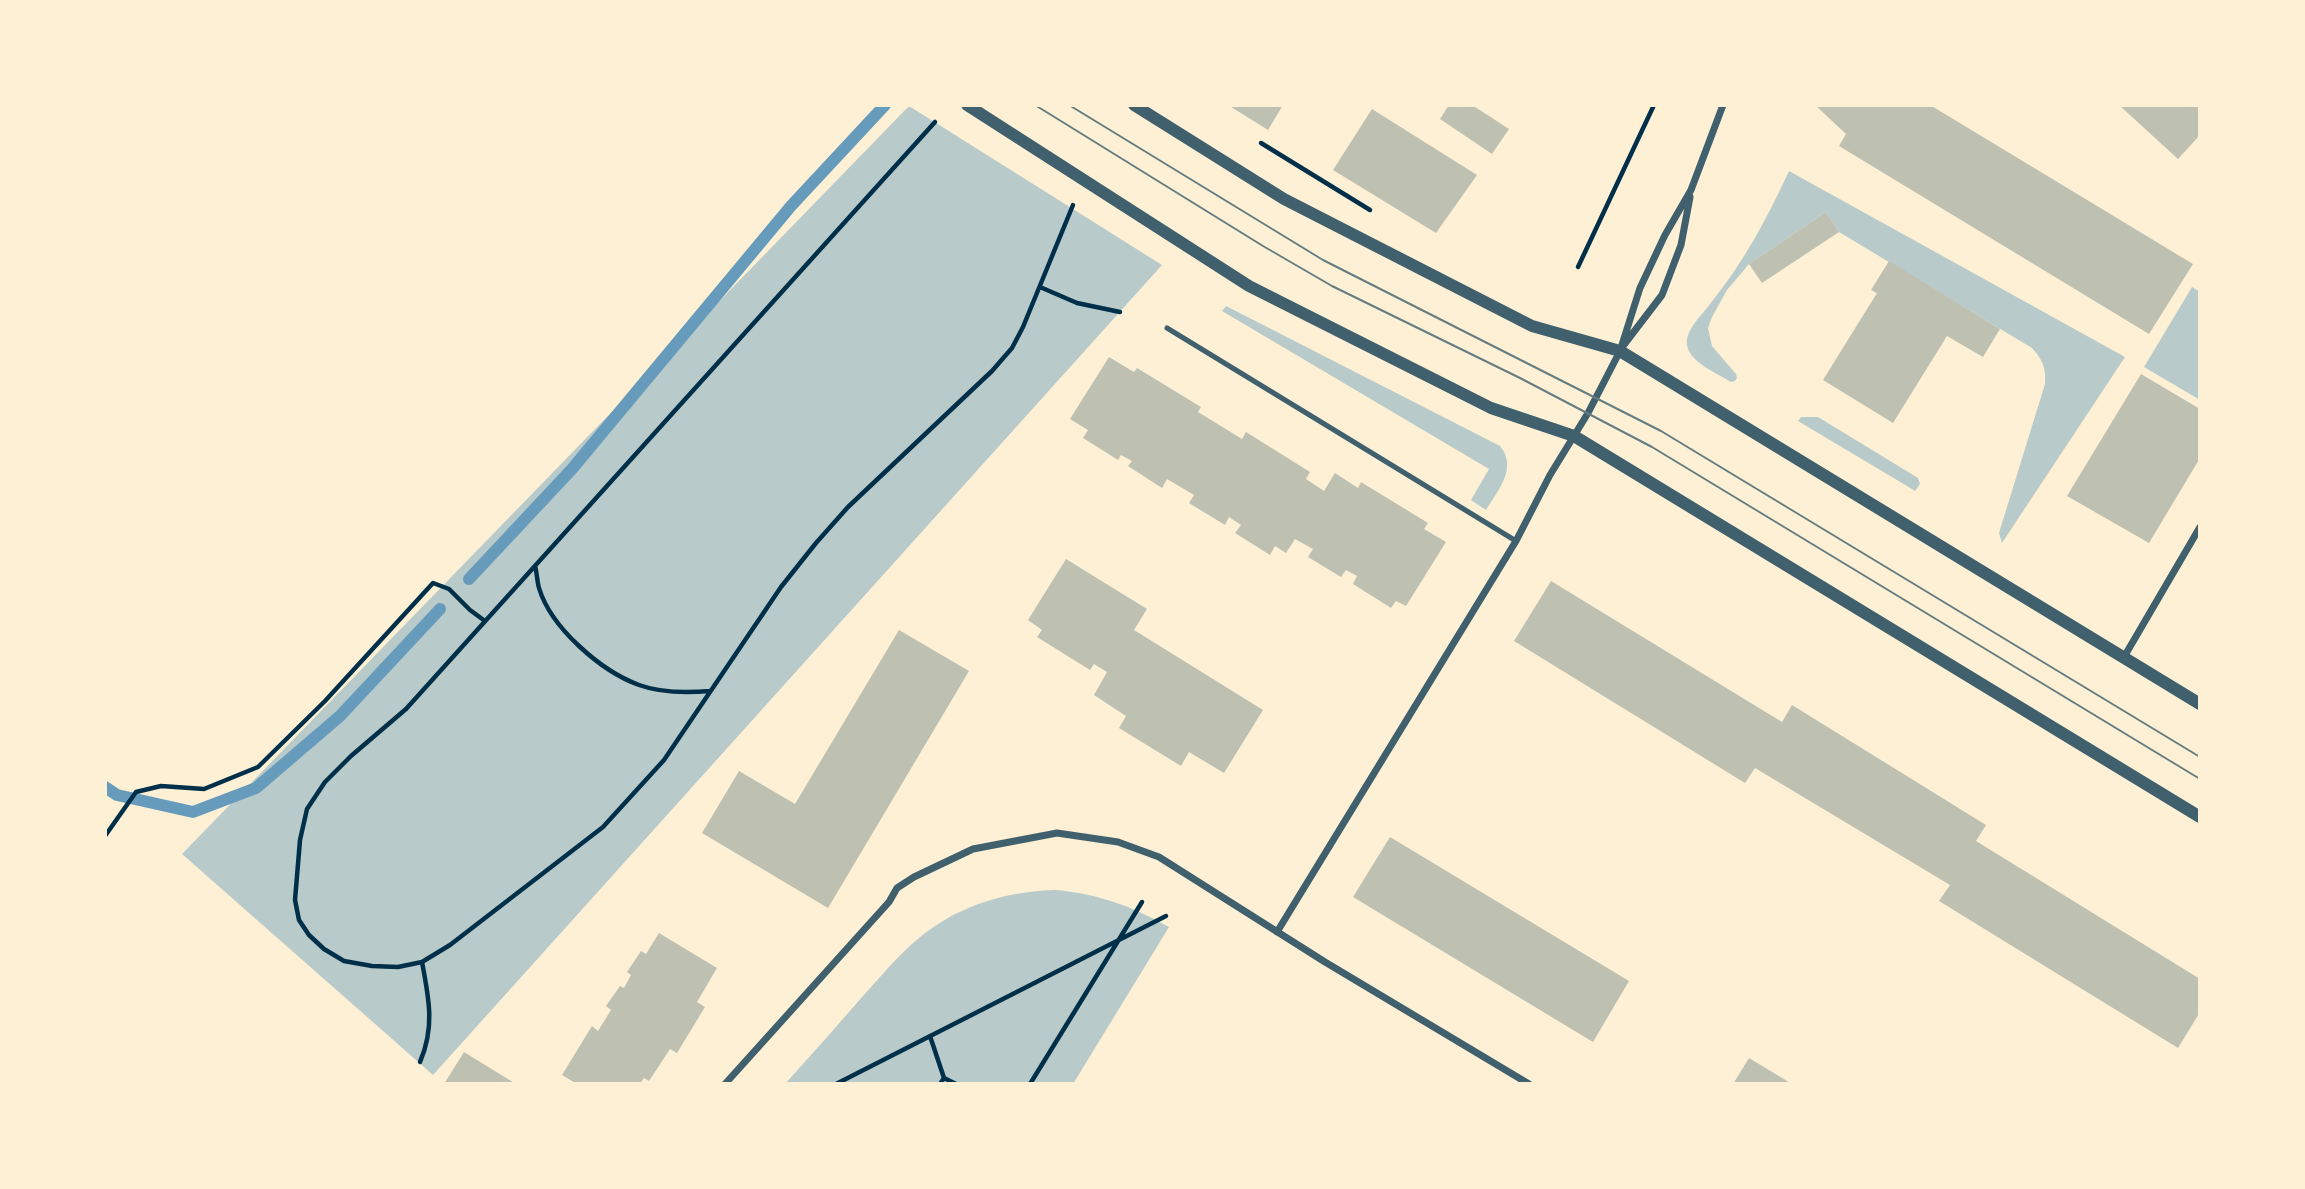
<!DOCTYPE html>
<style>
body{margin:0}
#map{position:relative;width:2305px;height:1189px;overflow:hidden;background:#fdf0d5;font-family:"Public Sans",sans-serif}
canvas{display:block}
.frame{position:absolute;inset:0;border:107px solid #fdf0d5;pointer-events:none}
</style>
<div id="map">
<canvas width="2305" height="1189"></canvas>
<div class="frame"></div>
</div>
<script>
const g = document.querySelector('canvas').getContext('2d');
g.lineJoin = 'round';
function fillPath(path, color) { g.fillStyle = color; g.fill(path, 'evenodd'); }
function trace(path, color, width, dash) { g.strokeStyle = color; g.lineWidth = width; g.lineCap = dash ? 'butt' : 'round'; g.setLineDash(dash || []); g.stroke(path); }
fillPath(new Path2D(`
 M909 106 1162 265 433 1075 182 854Z
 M1789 171 2125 357 2002 543 1999 533 2045 384C2046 368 2043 360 2032 348L1839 232 1826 212 1749 264 1727 290 1712 317 1708 328 1712 346 1736 374 1737 378 1735 381 1731 382C1717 373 1690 363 1687 345 1685 330 1702 315 1710 304 1743 263 1767 219 1789 171Z
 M2192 287 2200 292V400L2144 367Z
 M1226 306 1500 446C1518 468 1498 490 1486 510L1471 500 1489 469 1222 311Z
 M1801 417H1818L1918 478 1920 484 1915 491 1912 489 1798 421Z
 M1056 890C1098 894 1132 906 1169 927L1073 1084H785C811 1055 837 1026 863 996 885 972 907 944 935 926 971 902 1013 891 1056 890Z`), '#b9caca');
trace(new Path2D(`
 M469 579 572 469 791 206 885 105
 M105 787 117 795 193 812 256 788 340 716 440 609`), '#669bbc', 12);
fillPath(new Path2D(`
 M1228 105H1283L1268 130Z
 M1449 105H1472L1509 129 1492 154 1440 119Z
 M1815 105H1930L2193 264 2149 334 1839 146 1846 134Z
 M2119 105H2200V135L2178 159Z
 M1372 109 1477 175 1436 233 1333 170Z
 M1826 212 1839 232 1762 283 1749 264Z
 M1889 261 2000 329 1983 357 1947 336 1893 423 1823 380 1877 293 1871 290Z
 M1109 357 1134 372 1137 368 1201 407 1198 412 1242 439 1246 432 1310 472 1306 479 1324 491 1335 473 1358 488 1361 482 1428 523 1424 529 1446 542 1406 606 1396 601 1391 608 1353 584 1357 576 1346 570 1341 577 1308 557 1313 549 1295 539 1286 553 1275 546 1270 555 1235 533 1241 525 1229 517 1225 525 1189 503 1194 495 1167 479 1162 488 1128 466 1132 461 1121 455 1118 460 1083 438 1088 430 1070 419Z
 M2141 374 2200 409V458L2149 543 2067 496Z
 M1066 559 1147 609 1134 630 1263 710 1224 773 1189 752 1181 766 1119 728 1126 716 1094 695 1107 672 1094 664 1090 670 1037 637 1042 630 1028 620Z
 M1551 581 1782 722 1792 705 1986 825 1976 841 2200 979V1012L2178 1048 1939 901 1950 885 1755 768 1745 783 1514 641Z
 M899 630 969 671 828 908 702 833 739 771 795 804Z
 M1390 837 1629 981 1593 1042 1353 897Z
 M659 933 717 968 697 1002 705 1007 677 1053 670 1049 649 1081 644 1078 640 1084H577L562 1075 592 1026 598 1031 611 1010 606 1006 620 986 624 988 631 975 627 972 641 951 646 954Z
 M464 1052 516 1084H444Z
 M1749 1058 1792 1084H1733Z`), '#bec0b2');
trace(new Path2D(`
 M935 122 406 709 351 756 325 782 307 809 300 840 295 900 299 920 309 935 324 949 344 961 372 966 398 967 422 962 450 945 603 827 664 760 781 587 816 543 848 507 992 371 1012 348 1023 327 1073 205
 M1261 143 1370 210
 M1578 267 1654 105
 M1040 287 1077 303 1120 312
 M535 566C537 573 537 581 539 588 551 628 601 671 639 685 661 693 687 693 710 691
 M105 836 136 792 161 786 204 789 258 767 325 701 433 583 449 589 470 610 485 621
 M930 1036 944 1078 956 1084
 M420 1062C435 1027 429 999 422 962
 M836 1084 1166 916
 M940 1084 944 1078
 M1030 1084 1142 902`), '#003049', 4.5);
trace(new Path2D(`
 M1167 328 1516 541`), '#3f606c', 5);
trace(new Path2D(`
 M1623 346 1662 295 1681 245 1690 197
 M2124 657 2200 527
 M1277 932 1516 541 1550 475 1588 413 1620 351 1640 288 1665 235 1691 190 1723 105
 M725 1084 889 902 897 888 914 877 973 849 1057 833 1118 842 1159 857 1325 962 1529 1084`), '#3f606c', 7);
trace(new Path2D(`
 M967 105 1249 286 1491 408 1574 436 2200 817
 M1134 105 1284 199 1532 326 1620 351 2200 704`), '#3f606c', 12);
trace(new Path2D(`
 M1035 105 1263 246 1332 286 1520 378 1652 447 2200 779
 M1069 105 1323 260 1661 431 2200 757`), '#657d81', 2);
</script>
